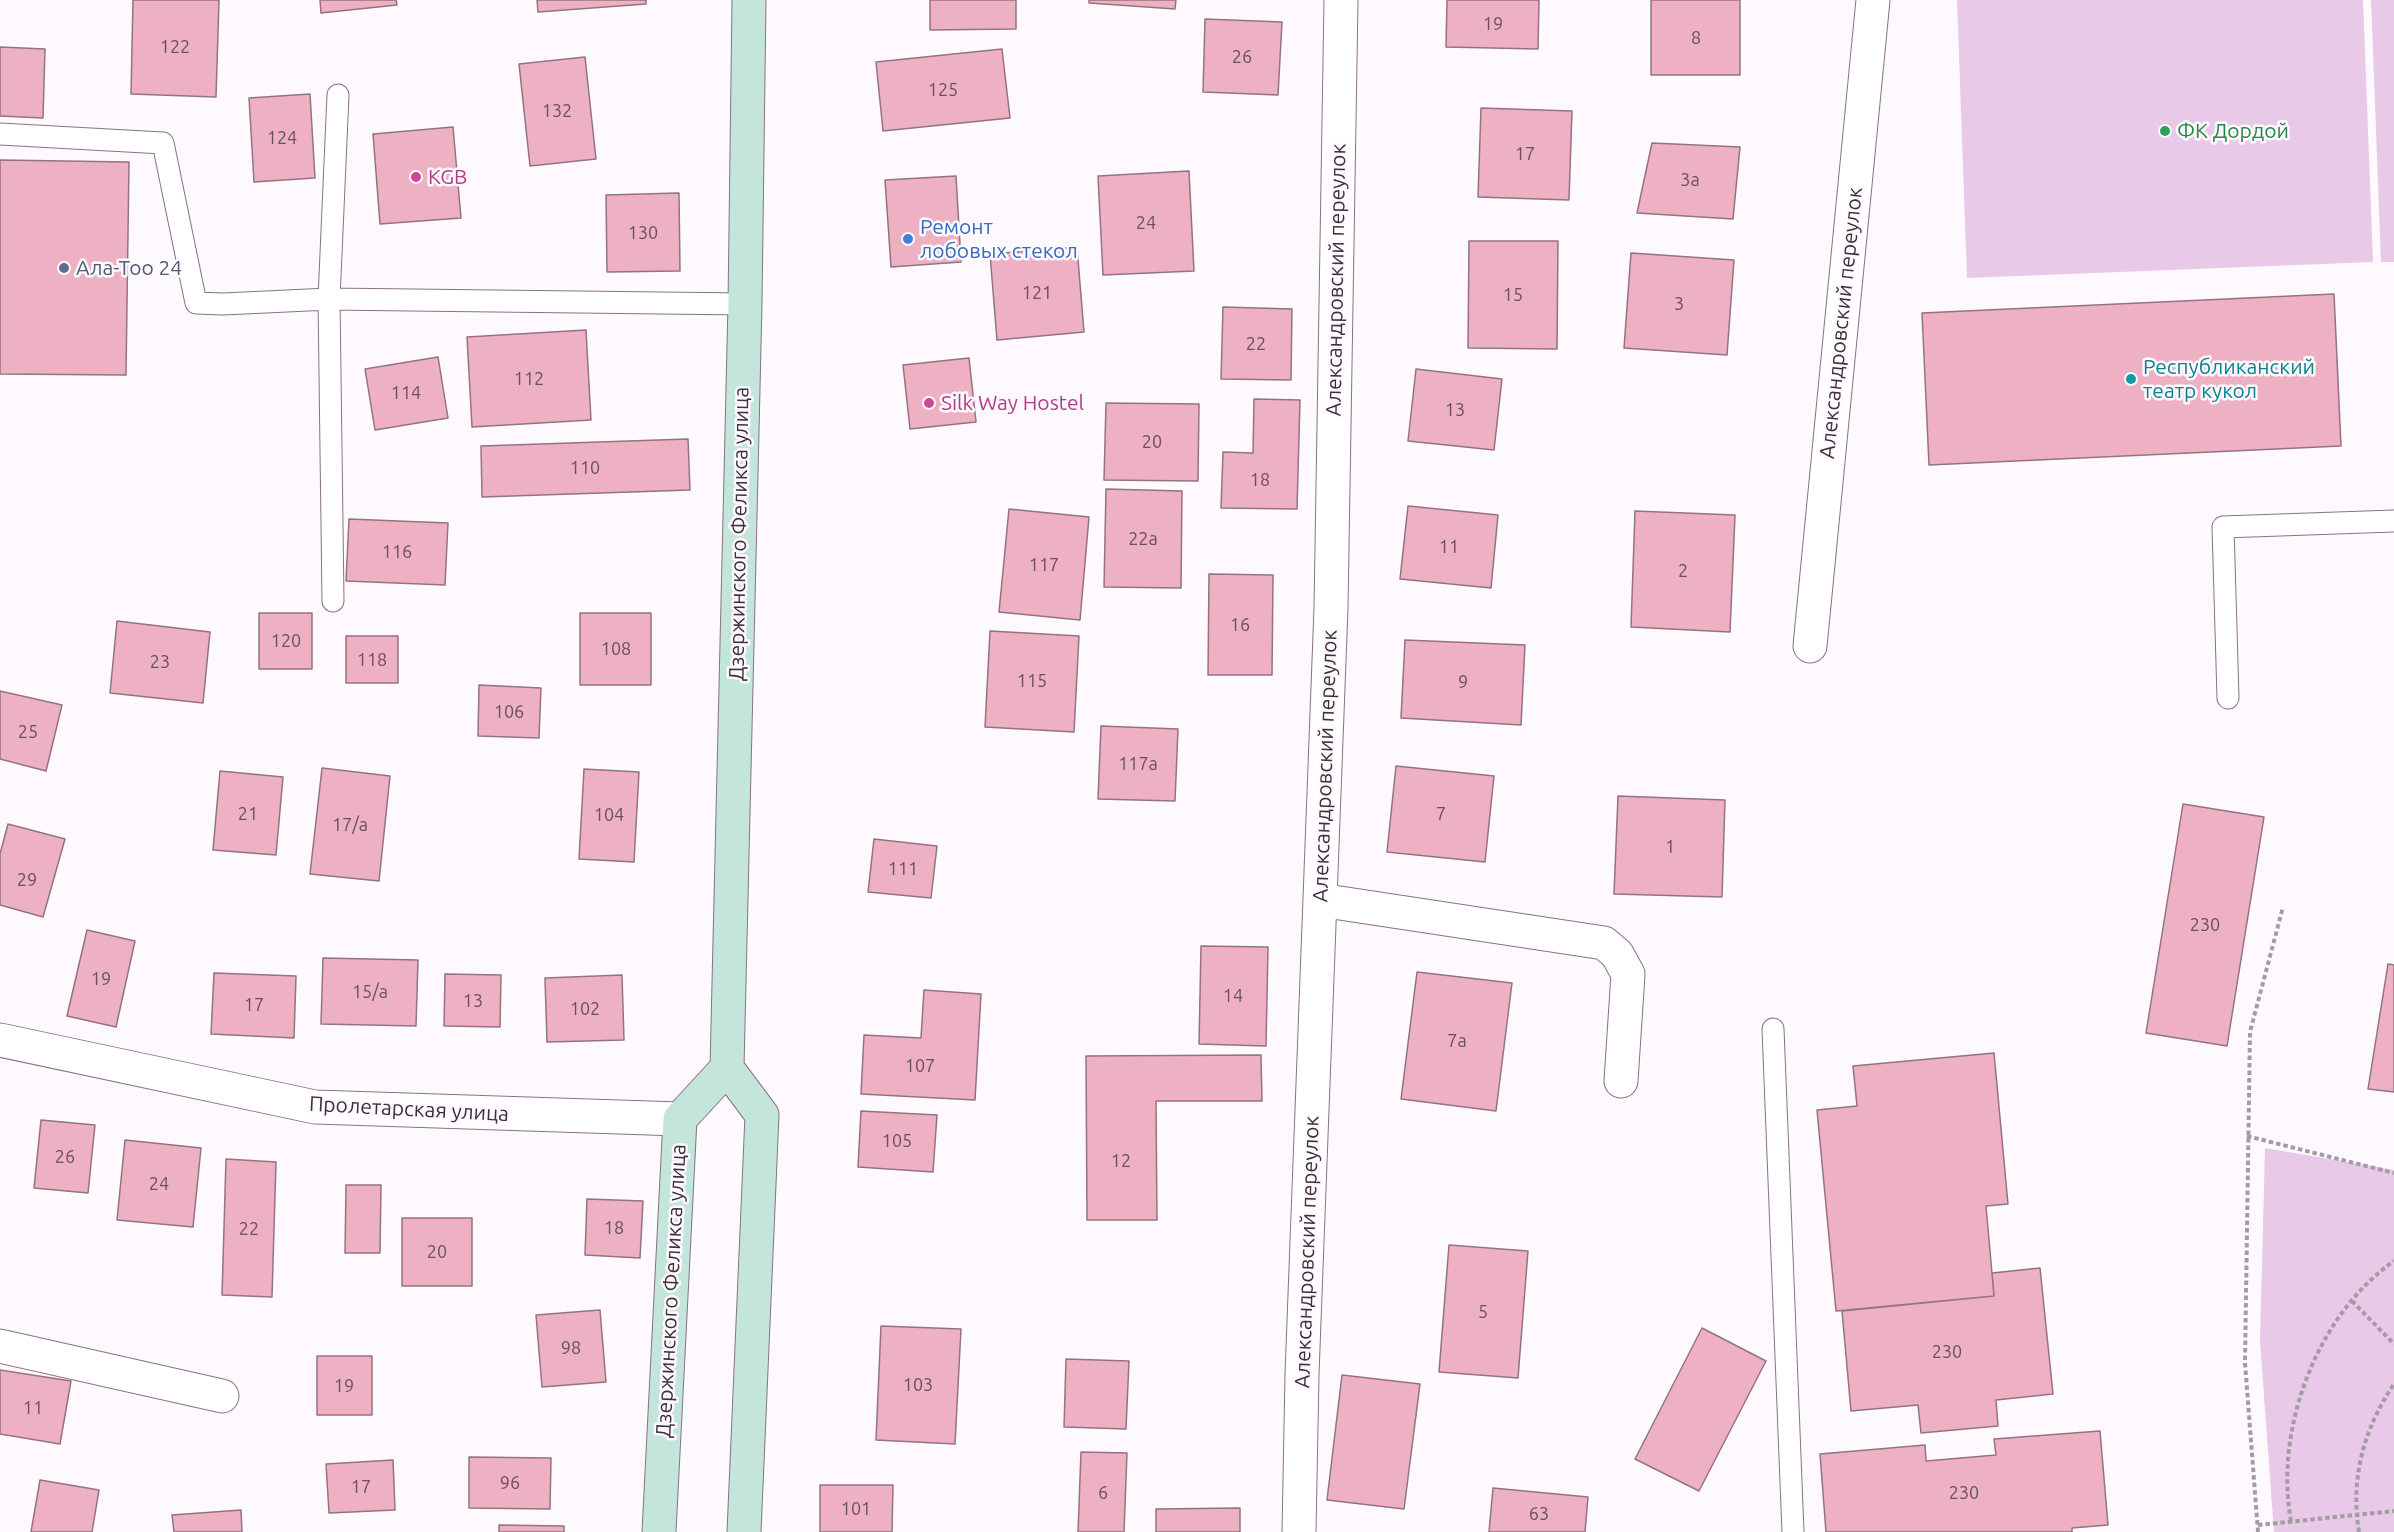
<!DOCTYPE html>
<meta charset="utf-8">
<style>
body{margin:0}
canvas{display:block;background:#fef9fe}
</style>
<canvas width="2394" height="1532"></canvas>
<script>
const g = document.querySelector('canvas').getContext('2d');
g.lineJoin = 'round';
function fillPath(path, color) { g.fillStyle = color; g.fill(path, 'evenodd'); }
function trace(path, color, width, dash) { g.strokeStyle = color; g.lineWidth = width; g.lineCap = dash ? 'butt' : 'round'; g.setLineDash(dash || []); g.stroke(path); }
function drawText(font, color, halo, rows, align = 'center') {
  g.font = font + ' Ubuntu,sans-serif'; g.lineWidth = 5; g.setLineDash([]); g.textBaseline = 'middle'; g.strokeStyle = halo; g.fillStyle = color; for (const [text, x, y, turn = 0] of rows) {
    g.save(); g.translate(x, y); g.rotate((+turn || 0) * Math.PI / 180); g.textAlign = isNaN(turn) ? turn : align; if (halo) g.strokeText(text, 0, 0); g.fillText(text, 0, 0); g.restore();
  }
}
fillPath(new Path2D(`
 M1957 0H2363L2373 262 1967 278Z
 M2371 0H2394V262H2381Z
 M2265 1148 2394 1170V1532H2274L2260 1341Z`), '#e8c9e8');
const building = new Path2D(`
 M133 0H219L216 97 131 94Z
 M320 0H396L397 5 321 13Z
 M537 0H646V4L538 12Z
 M930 0H1016V29L930 30Z
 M1089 0H1176L1175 9 1089 3Z
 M1447 0H1539L1538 49 1446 47Z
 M1651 0H1740V75H1651Z
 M1205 19 1282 22 1278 95 1203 92Z
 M0 47 45 49 43 118 0 116Z
 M1002 49 1010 118 883 131 876 62Z
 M585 57 596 159 530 166 519 64Z
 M310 94 315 178 254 182 249 98Z
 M1481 108 1572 111 1569 200 1478 197Z
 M453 127 461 218 380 224 373 134Z
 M1652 143 1740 147 1733 219 1637 213Z
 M0 160 129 162 126 375 0 374Z
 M1189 171 1194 271 1103 275 1098 176Z
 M956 176 961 262 891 267 885 180Z
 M679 193 680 271 607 272 606 195Z
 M1469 241H1558L1557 349 1468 348Z
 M1077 247 1084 332 997 340 990 254Z
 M1631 253 1734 260 1727 355 1624 348Z
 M2334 294 2341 446 1929 465 1922 313Z
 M1223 307 1292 309 1291 380 1221 379Z
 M586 330 591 420 472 427 467 337Z
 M438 357 448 418 375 430 365 369Z
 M969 358 976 422 910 429 903 365Z
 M1416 369 1502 379 1494 450 1408 441Z
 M1254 399 1300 400 1297 509 1221 508 1223 452 1253 453Z
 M1106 403 1199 404 1198 481 1104 480Z
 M688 439 690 490 482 497 481 446Z
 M1106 489 1182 491 1181 588 1104 587Z
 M1408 506 1498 515 1491 588 1400 579Z
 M1009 509 1089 517 1080 620 999 612Z
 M1635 511 1735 515 1730 632 1631 627Z
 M349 519 448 523 445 585 346 581Z
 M1209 574 1273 575 1272 675H1208Z
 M259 613H312V669H259Z
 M580 613H651V685H580Z
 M117 621 210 632 203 703 110 693Z
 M990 631 1079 636 1074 732 985 727Z
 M346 636H398V683H346Z
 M1405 640 1525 645 1521 725 1401 718Z
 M479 685 541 688 539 738 478 736Z
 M0 691 62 705 46 771 0 759Z
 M1101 726 1178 729 1175 801 1098 799Z
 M1396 766 1494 776 1485 862 1387 852Z
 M322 768 390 776 379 881 310 874Z
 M584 769 639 772 634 862 579 859Z
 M220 771 283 777 276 855 213 850Z
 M1618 796 1725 800 1722 897 1614 894Z
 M2183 804 2264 817 2227 1046 2146 1033Z
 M8 824 65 839 43 917 0 905V854Z
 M874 839 937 846 931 898 868 892Z
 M87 930 135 941 116 1027 67 1016Z
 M1201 946 1268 947 1266 1046 1199 1044Z
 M323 958 418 960 416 1026 321 1024Z
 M2388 964 2394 965V1092L2368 1089Z
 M1417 972 1512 983 1496 1111 1401 1099Z
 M214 973 296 976 294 1038 211 1034Z
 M445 974 501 975 500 1027 444 1026Z
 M622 975 624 1040 547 1042 545 978Z
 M924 990 981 994 975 1100 861 1094 864 1035 921 1038Z
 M1994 1053 2008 1204 1986 1206 1994 1296 1836 1311 1817 1110 1857 1106 1853 1066Z
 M1261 1055 1262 1101H1156L1157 1220H1087L1086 1056Z
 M861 1111 937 1115 933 1172 858 1167Z
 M41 1120 95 1125 88 1193 34 1188Z
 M125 1140 201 1148 193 1227 117 1220Z
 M226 1159 276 1162 272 1297 222 1295Z
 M346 1185H381L380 1253H345Z
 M587 1199 643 1201 640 1258 585 1255Z
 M402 1218H472V1286H402Z
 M1449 1245 1528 1251 1518 1378 1439 1372Z
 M2040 1268 2053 1394 1996 1400 1998 1426 1921 1433 1918 1405 1851 1411 1842 1311 1994 1296 1992 1273Z
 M600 1310 606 1382 542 1387 536 1315Z
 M881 1326 961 1329 955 1444 876 1440Z
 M1702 1328 1766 1361 1699 1491 1635 1459Z
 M317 1356H372V1415H317Z
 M1066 1359 1129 1361 1126 1429 1064 1427Z
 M0 1370 71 1381 60 1444 0 1434Z
 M1342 1375 1420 1384 1404 1509 1327 1500Z
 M2100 1431 2108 1525 2072 1528V1532H1826L1820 1454 1925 1445 1926 1461 1996 1455 1994 1439Z
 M1081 1452 1127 1453 1124 1532H1078Z
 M469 1457 551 1458 550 1509 469 1508Z
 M393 1460 395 1510 329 1513 326 1464Z
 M40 1480 99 1490 92 1532H31Z
 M820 1485H893L892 1532H820Z
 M1493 1488 1588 1497 1585 1532H1489Z
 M1240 1508V1532H1156V1509Z
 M241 1510 242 1532H174L172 1515Z
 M499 1525 564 1526V1532H499Z`);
fillPath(building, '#edb1c3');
trace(building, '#95737e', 1.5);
const lane = new Path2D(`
 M0 134 163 143 196 303 223 304 329 299 745 304
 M333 601 329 299 338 95
 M2228 698 2223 527 2394 521
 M1773 1029 1793 1532`);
const street = new Path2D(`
 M1810 646 1873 0
 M1320 900 1604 943 1617 954 1628 974 1621 1081
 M0 1040 315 1107 680 1119
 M0 1346 222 1396
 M1299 1532 1302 1374 1331 608 1341 0`);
const secondary = new Path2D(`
 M659 1532 680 1119 727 1068
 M744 1532 762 1115 727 1068 745 304 749 0`);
trace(lane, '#897189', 23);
trace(street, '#897189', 35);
trace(secondary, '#897189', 35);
trace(new Path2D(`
 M2247 1136 2394 1173
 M2352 1301 2394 1344
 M2291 1521C2274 1429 2317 1315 2394 1261
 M2258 1525 2394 1511
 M2258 1532 2245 1363 2250 1032 2283 907
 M2359 1532C2350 1479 2364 1428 2394 1384`), '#a39ca3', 4, [4.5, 3]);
trace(lane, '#fff', 21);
trace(street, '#fff', 33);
trace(secondary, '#c3e5da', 33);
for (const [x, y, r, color] of [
 [2165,131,6,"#2e9e5b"],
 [416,177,6,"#d1479c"],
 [908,239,6,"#3f7fe0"],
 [64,268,6,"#5c6f8a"],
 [2131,379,6,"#0f9aa8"],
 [929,403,6,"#d1479c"]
]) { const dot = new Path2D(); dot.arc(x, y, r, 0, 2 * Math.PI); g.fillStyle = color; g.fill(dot); trace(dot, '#fef9fe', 2); }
drawText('18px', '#68505d', null, [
 ["19",1493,24],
 ["8",1696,38],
 ["122",175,47],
 ["26",1242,57],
 ["125",943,90],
 ["132",557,111],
 ["124",282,138],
 ["17",1525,154],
 ["3а",1690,180],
 ["24",1146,223],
 ["130",643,233],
 ["121",1037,293],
 ["15",1513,295],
 ["3",1679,304],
 ["22",1256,344],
 ["112",529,379],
 ["114",406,393],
 ["13",1455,410],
 ["20",1152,442],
 ["110",585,468],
 ["18",1260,480],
 ["22а",1143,539],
 ["11",1449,547],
 ["116",397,552],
 ["117",1044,565],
 ["2",1683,571],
 ["16",1240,625],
 ["120",286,641],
 ["108",616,649],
 ["118",372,660],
 ["23",160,662],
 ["115",1032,681],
 ["9",1463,682],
 ["106",509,712],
 ["25",28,732],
 ["117а",1138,764],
 ["21",248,814],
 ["7",1441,814],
 ["104",609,815],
 ["17/а",350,825],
 ["1",1670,847],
 ["111",903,869],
 ["29",27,880],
 ["230",2205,925],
 ["19",101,979],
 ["15/а",370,992],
 ["14",1233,996],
 ["13",473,1001],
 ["17",254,1005],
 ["102",585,1009],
 ["7а",1457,1041],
 ["107",920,1066],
 ["105",897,1141],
 ["26",65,1157],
 ["12",1121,1161],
 ["24",159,1184],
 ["18",614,1228],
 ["22",249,1229],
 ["20",437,1252],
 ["5",1483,1312],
 ["98",571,1348],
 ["230",1947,1352],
 ["103",918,1385],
 ["19",344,1386],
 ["11",33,1408],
 ["96",510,1483],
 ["17",361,1487],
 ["6",1103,1493],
 ["230",1964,1493],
 ["101",856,1509],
 ["63",1539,1514]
]);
drawText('21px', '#27864d', '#fef9fe', [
 ["ФК Дордой",2177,131]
], 'left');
drawText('21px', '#b23c85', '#fef9fe', [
 ["KGB",428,177],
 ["Silk Way Hostel",941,403]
], 'left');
drawText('21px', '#366cbe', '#fef9fe', [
 ["Ремонт",920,227],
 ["лобовых стекол",920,251]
], 'left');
drawText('21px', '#4e5e75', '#fef9fe', [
 ["Ала-Тоо 24",76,268]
], 'left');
drawText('21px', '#3b303b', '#fef9fe', [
 ["Александровский переулок",1336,280,-89],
 ["Александровский переулок",1841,323,-84],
 ["Дзержинского Феликса улица",739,534,-89],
 ["Александровский переулок",1325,766,-88],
 ["Пролетарская улица",409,1109,3],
 ["Александровский переулок",1307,1252,-88],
 ["Дзержинского Феликса улица",671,1291,-87]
]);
drawText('21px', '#0d838f', '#fef9fe', [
 ["Республиканский",2143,367],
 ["театр кукол",2143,391]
], 'left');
</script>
